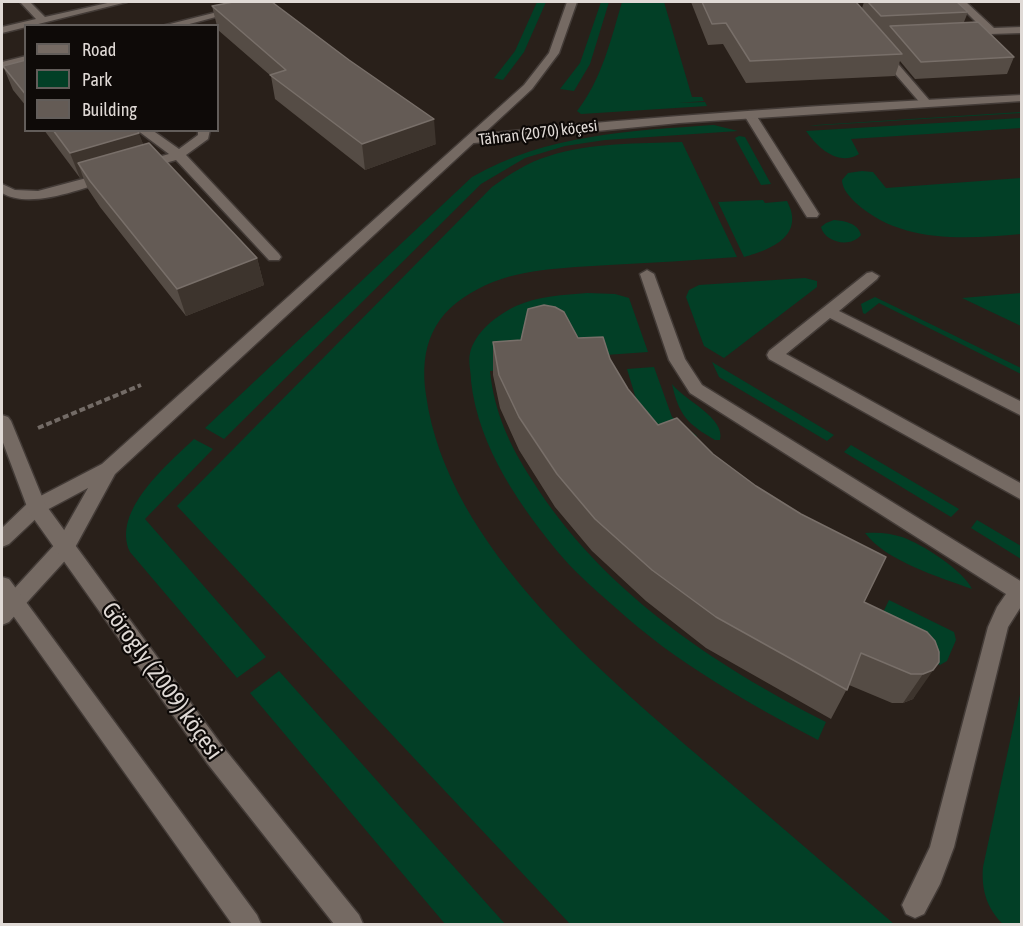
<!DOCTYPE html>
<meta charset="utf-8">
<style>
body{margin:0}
#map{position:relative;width:1023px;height:926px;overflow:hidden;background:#29201a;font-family:"Asap Condensed",sans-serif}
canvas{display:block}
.frame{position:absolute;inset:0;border:3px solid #e0dad6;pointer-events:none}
.legend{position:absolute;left:24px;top:24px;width:195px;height:108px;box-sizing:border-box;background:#0e0a08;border:2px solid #625d5a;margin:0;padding:8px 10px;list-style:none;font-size:18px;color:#e0dad6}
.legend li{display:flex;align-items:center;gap:12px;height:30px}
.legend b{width:30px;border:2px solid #625d5a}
</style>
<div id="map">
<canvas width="1023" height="926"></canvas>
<div class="frame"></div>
<ul class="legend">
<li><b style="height:8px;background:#756a63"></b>Road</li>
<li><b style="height:16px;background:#023f26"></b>Park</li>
<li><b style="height:16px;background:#645b55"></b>Building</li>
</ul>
</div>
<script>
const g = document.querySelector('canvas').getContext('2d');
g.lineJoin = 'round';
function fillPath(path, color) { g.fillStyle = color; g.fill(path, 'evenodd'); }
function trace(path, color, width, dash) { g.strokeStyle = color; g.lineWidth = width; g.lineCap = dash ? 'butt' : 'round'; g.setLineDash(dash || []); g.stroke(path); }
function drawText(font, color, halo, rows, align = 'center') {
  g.font = font + ' "Asap Condensed",sans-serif'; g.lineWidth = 4.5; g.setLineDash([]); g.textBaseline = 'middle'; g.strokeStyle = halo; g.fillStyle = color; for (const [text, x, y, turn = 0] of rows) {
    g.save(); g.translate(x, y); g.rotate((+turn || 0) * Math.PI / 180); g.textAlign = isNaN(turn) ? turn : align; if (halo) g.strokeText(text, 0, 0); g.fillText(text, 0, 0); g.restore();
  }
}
fillPath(new Path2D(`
 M537 2H546L524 52 503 80 494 78 515 51Z
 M601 2H609L590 64 574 91 560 89 580 63Z
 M622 2H664L692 97H702L704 101 678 103 705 102 707 106 581 114 577 111C602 79 611 39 622 2Z
 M1021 112V113L809 126 816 125Z
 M1021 118V128L851 139 859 154C838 167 817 147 806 131Z
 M714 125 738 131 605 140 565 146 525 158 481 184 224 439 205 428 472 177C547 134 630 131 714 125Z
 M739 136 745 137 771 184 761 185 735 138Z
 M682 142 737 257C694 260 651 263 609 265 565 268 517 268 478 289 433 312 419 347 426 395 447 548 606 676 716 771 776 822 835 873 894 924H570L177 506 492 187C510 174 528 162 549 156 591 142 639 144 682 142Z
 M862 171 873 172 886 188 1021 178V234C966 239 901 244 856 203 850 197 842 189 842 180L848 173Z
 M763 200 765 203 787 201C805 235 773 249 744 257L718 202Z
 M834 220C845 221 858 223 861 235 851 248 825 243 821 227L826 223Z
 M805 278 817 281V287L724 358 704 346 686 297 689 290 699 285Z
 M587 293 615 294 629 298 648 352 577 357 520 369 490 371C494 412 510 446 532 480 601 590 712 664 826 722L818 740C748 703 675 662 617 609 599 593 580 577 564 559 522 510 478 447 471 381 471 372 468 362 470 353 475 332 497 315 516 306 538 296 564 295 587 293Z
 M1021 293V326L962 298Z
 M875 297 1021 368V374L879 303 865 314 863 313 861 304Z
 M712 362 834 435 827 441 719 377Z
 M654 367 672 417 697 436 689 441 668 443 637 402 627 369Z
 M672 384C684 400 726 418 720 440H715C688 424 679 416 672 384Z
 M194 439 213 449 145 519 266 657 237 678 130 552C111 511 168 464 194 439Z
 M851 445 959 509 951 517 844 452Z
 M977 520 1021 546V559L971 528Z
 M865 533C878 532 890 533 902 537 922 544 963 570 972 589 939 577 886 561 865 533Z
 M889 600 954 632 956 640 947 661 940 665 874 631Z
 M279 671 505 924H445L250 693Z
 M1021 690V924H1003C987 909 981 889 983 867Z`), '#023f26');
const service = new Path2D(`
 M20 2H30L45 17 112 2H127L2 33V27L36 19Z
 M956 2H966L994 28 1022 27V33L959 35V31L983 29Z
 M882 49 886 50 930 101V105H922L878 54V50Z
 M750 111 756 115 819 214 817 217H807L805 214 744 115Z
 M137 130H152L179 149 198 135V130H210L208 139 186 155 279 254 281 257 279 260H269L176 160 141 170 137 169 135 166 137 163 169 154Z
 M109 172 114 173 115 176 114 179C83 188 31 210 2 193V184L15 190 38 191Z
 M647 270 654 274 685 359 702 385 1022 582V605L1008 627 954 847 940 884 924 914 915 918 906 914 902 905 930 847 988 627 997 607 1006 594 690 393 669 360 640 274Z
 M872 272 879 276 877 279 839 311 1022 402V416L830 318 786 354 1022 484V500L769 359 767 355 769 351 867 273Z`);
const minor = new Path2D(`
 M257 2H272L182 26H162Z
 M26 56V62L2 68V62Z
 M1022 95V101L679 123 474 143 468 139 474 135C656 115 839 104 1022 95Z`);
const tertiary = new Path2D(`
 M567 2H577L559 53 532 89 115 474 72 553 9 622 2 625V602L58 541 88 488 43 512 9 544 2 547V528L29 502 102 464 524 85 549 53Z`);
const secondary = new Path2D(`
 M2 415 8 417 11 421 45 504 223 747 359 915 363 924H334L207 763 29 512 2 440Z
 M2 577 9 579 257 915 261 924H232L2 600Z`);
trace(service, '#433b37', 3);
trace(minor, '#433b37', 3);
trace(tertiary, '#433b37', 3);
trace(secondary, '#433b37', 3);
trace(new Path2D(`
 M38 428 141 385`), '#736b66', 4, [6, 3]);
fillPath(service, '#756a63');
fillPath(minor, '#756a63');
fillPath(tertiary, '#756a63');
fillPath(secondary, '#756a63');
fillPath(new Path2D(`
 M691 2H856L862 8 864 2H957L968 12 964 22 1014 57 1007 74 915 79 900 61 895 76 746 83 723 44 708 45Z
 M212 6 436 144 365 170 275 99 271 76 218 30V26H217Z
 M26 60V106L13 90 3 66Z
 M44 130H137L143 144 257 258 264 285 186 316 100 207 88 189 83 177 80 178Z
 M578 338 610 359 628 389 658 425 864 602 939 652 913 699 903 703H892L849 685 831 719 706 648 646 601 592 551 555 507 519 450 500 408 493 375V342Z`), '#554c45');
fillPath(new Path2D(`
 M434 119 436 144 365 170 362 144Z
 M139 133 148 158 78 163 83 177 80 178 70 153Z
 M257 258 264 285 186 316 177 289Z
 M939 662 913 699 903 703 923 674Z`), '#3d342d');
const building = new Path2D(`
 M233 2H272L349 60 434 119 362 144 270 75 286 70 212 6Z
 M702 2H856L902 54 750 61 726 23 712 24Z
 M868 2H957L968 12 881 16Z
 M978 22 1014 57 921 62 890 26Z
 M26 60V95L3 66Z
 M53 130H137L139 133 70 153Z
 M149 143 257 258 177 289 90 181 78 163Z
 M544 305 555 307 564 312 578 338 603 337 610 359 628 389 658 425 677 418 713 454 756 486 801 514 886 557 864 602 927 632 935 641 939 652V662L933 670 923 674H911L861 653 847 690 716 617 652 570 595 519 557 474 519 417 499 375 493 342 521 340 528 309Z`);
fillPath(building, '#645b55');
trace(building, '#786f69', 1.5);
drawText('16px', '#e0dad6', '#0e0a08', [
 ["Tähran (2070) köçesi",538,133,-7]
]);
drawText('24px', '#e0dad6', '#0e0a08', [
 ["Görogly (2009) köçesi",162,681,54]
]);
</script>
